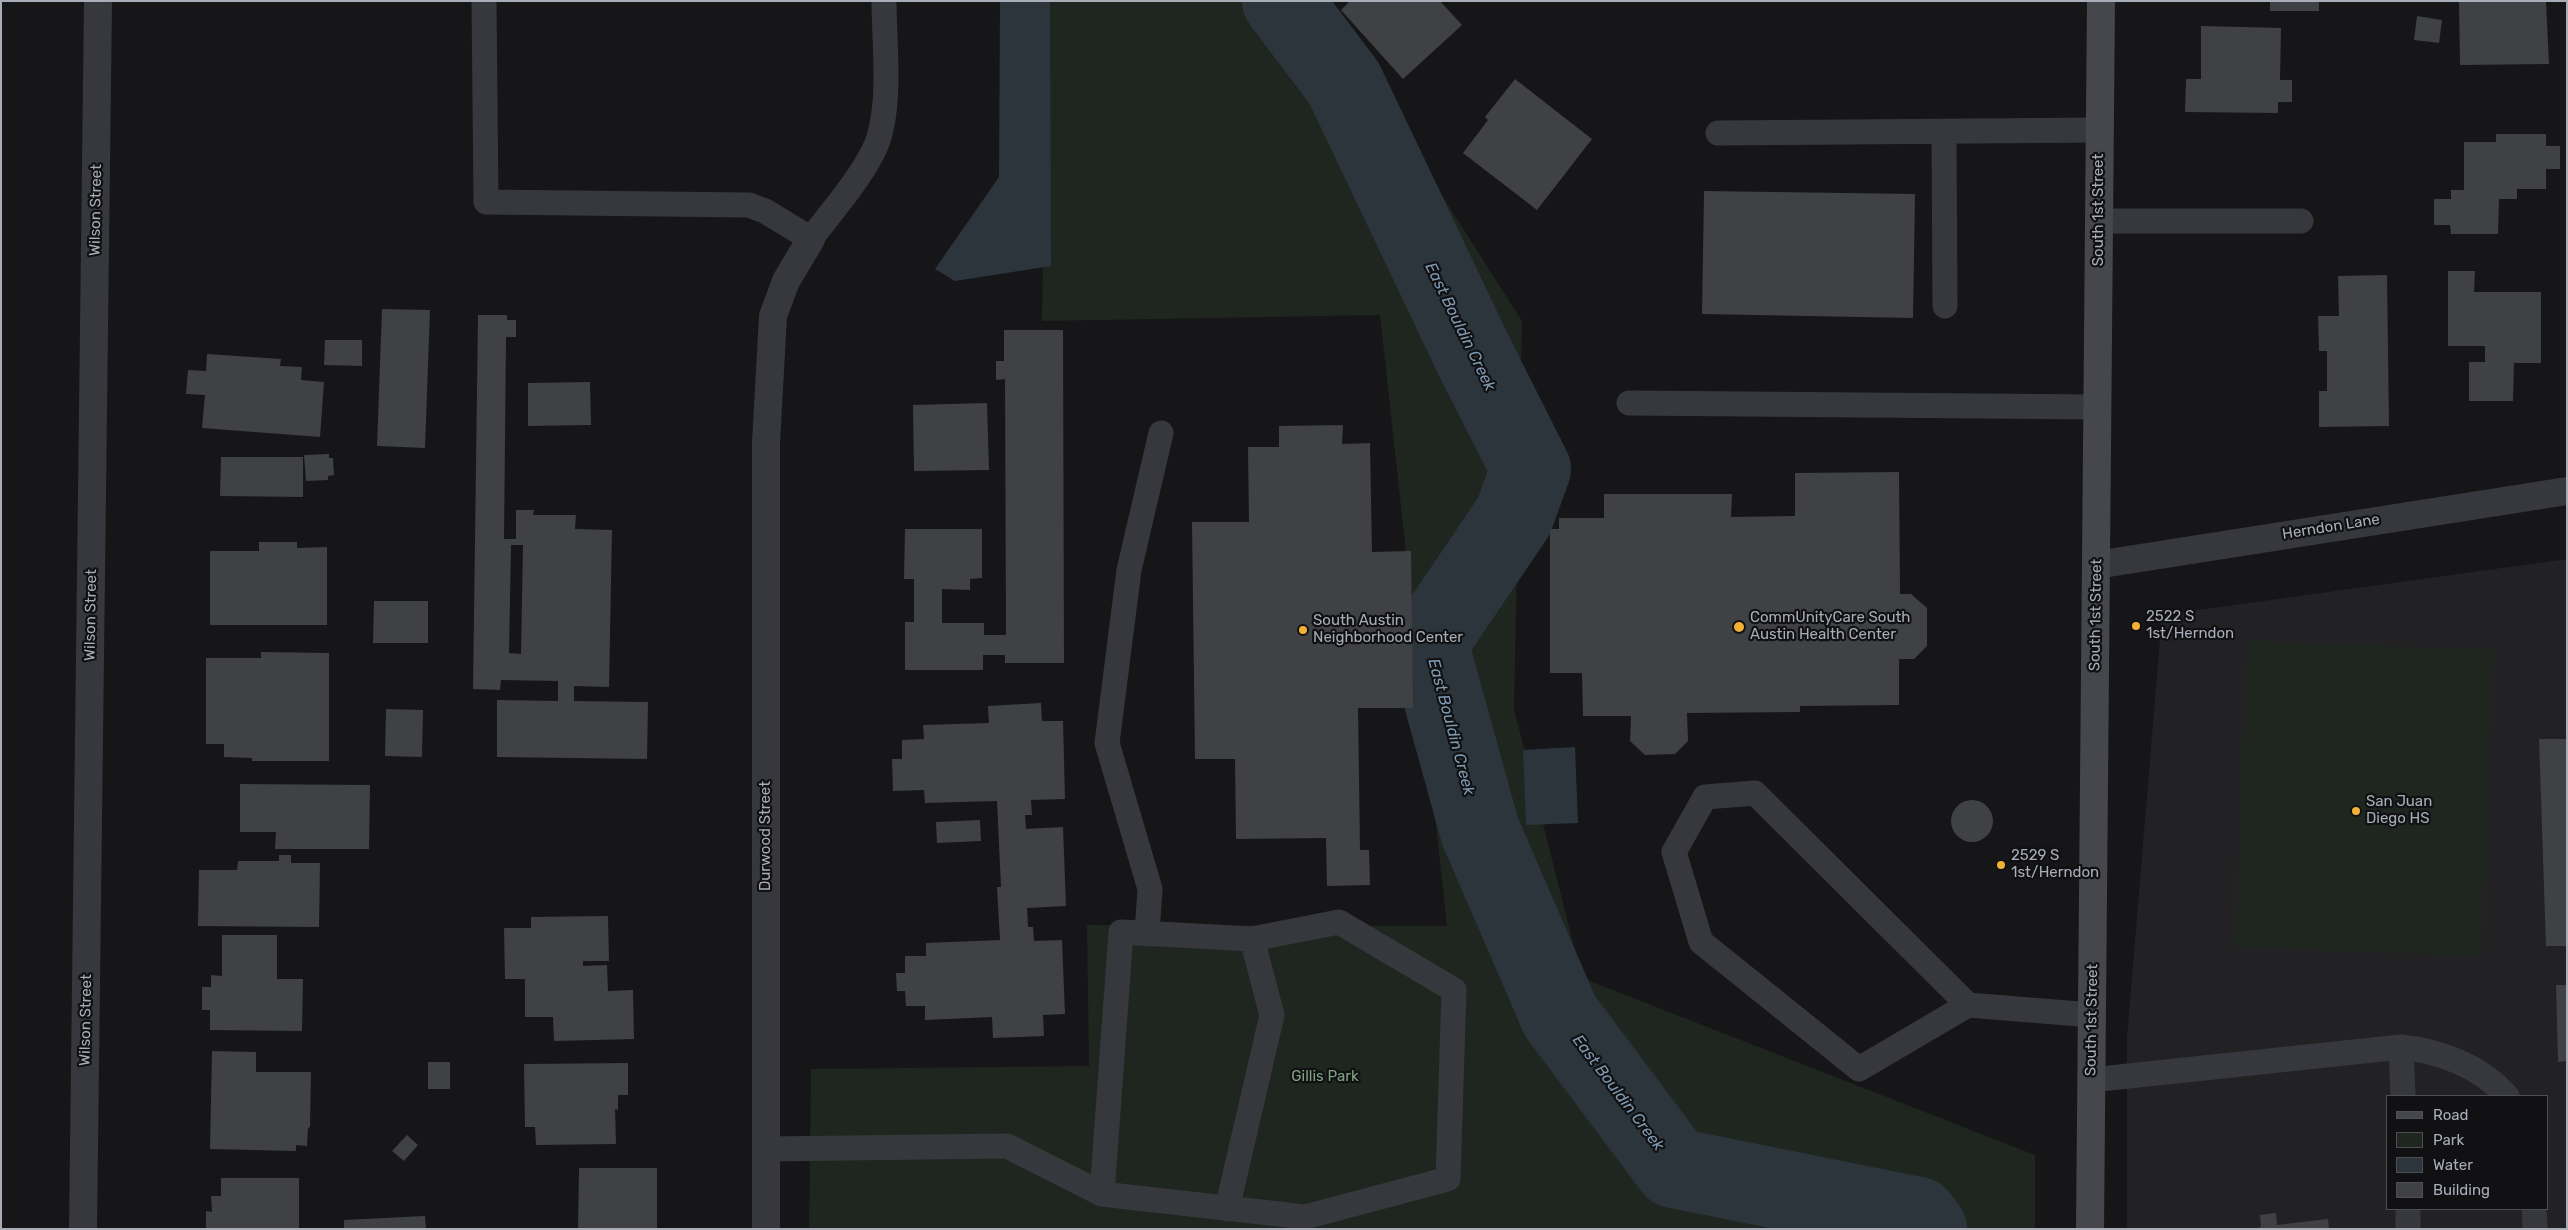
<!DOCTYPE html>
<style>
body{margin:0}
#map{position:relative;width:2568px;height:1230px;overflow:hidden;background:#161618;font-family:Rubik,sans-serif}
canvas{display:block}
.frame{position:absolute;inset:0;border:2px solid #a8adb8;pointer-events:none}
.legend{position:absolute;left:2386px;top:1095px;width:162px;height:115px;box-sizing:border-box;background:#111113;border:1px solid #4d4f55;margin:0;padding:6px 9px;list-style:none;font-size:15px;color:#a8adb8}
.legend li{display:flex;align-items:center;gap:10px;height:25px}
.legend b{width:25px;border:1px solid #4d4f55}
</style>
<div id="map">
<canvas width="2568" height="1230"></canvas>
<div class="frame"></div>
<ul class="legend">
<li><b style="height:6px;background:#45474d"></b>Road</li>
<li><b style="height:14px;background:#1e261f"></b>Park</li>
<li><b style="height:14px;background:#2c353c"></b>Water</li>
<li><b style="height:14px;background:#404145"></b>Building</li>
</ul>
</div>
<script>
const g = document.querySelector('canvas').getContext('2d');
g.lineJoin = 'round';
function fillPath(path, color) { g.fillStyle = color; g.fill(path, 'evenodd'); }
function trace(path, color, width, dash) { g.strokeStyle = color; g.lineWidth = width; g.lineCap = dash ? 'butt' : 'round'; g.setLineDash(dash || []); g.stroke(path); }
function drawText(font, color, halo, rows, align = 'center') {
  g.font = font + ' Rubik,sans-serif'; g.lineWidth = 4.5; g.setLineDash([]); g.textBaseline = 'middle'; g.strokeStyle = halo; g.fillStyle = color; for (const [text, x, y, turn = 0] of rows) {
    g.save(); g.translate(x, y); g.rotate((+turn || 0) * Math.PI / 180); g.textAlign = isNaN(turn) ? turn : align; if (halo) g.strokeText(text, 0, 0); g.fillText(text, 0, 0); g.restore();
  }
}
fillPath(new Path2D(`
 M2567 559V1229H2127V1037L2162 615ZM2387 1096H2547V1209H2387Z`), '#222225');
fillPath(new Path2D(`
 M1047 1H1323L1376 92 1522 321 1514 709 1582 978 2035 1155V1229H809L811 1069 1089 1066 1087 925 1447 926 1380 315 1042 321Z
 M2247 641 2493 650 2481 956 2235 947Z`), '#1e261f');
fillPath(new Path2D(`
 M1000 1H1050L1051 266 955 281 935 269 999 177Z
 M1575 747 1578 823 1526 825 1523 750Z`), '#2c353c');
trace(new Path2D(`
 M1282 1 1344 83 1473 354 1531 469 1514 516 1428 643 1480 831 1560 1016 1674 1168 1918 1217 1927 1229`), '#2c353c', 80);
fillPath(new Path2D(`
 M1350 1H1440L1462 25 1403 79 1341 10Z
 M2270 1H2319V11H2270Z
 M2459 1H2546L2549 64 2460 65Z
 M2417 16 2442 20 2439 43 2414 40Z
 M2201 26 2281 28 2280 80H2292V102H2278V113L2185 112 2186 79H2201Z
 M1515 79 1592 139 1537 210 1463 153 1488 120 1485 117Z
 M2496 134H2546V146H2560V169H2546V189H2517V199H2499L2498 234H2451L2450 225H2434V199H2451V190H2464V142H2496Z
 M1704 191 1915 194 1913 318 1702 314Z
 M2448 271H2475L2474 292H2541V363H2514L2513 401H2469V362H2485V346H2448Z
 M2387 275 2389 426 2319 427V391H2327V351H2319L2318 316H2339L2338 276Z
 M382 309 430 310 425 448 377 446Z
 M478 315H507V320H516V337H506L504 539H516V510H534L533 515H576L575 529 612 530 609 687 574 686V701L648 702 647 759 497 757V700L558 701V681L501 680 500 690 473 689ZM511 545H523L521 654 509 653Z
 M1004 330H1063L1064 663H1005V655H983V670H905V622H914V579H904L905 529H982V578L970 579V590L942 589V623H984V635H1006L1005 379 996 380V361H1004Z
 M325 340H362V366L324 365Z
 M207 354 281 359 280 366 302 367 301 380 324 382 320 437 202 428 205 395 186 394 188 370 206 371Z
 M590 382 591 425 528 426V383Z
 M987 403 989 470 914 471 913 405Z
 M1343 425 1342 444 1370 443 1372 552 1411 551 1413 708H1358L1360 850H1369L1370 885 1327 886 1326 838 1236 839 1235 759H1195L1192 522H1249L1248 447H1279V426Z
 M329 454V458H333L334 475 328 476V480L306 481 304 455Z
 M221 457H303V497L220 496Z
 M1899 472 1900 594H1911L1927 608V646L1914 659H1899V705L1800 706V712L1687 713 1688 741 1675 754 1645 755 1630 741 1631 716H1583L1582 673H1550V529H1559V518H1604V494H1732L1731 517 1795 516V473Z
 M259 542H297V548L327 547V625H210V551H259Z
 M374 601H428V643H373Z
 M261 652 329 653V761H252V758L224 757V744H206V658H261Z
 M1041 703 1042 721H1063L1065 799 1031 800 1032 815H1025L1026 829 1063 827 1066 906 1027 908 1028 927H1033L1034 941 1062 940 1065 1014 1043 1015 1044 1036 993 1038 992 1017 925 1020V1006H906L905 991H897L896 973H905V956H926V943L1000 940 997 887H1001L997 801 925 803 924 790 893 791 892 759H902V740L924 739 923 725 989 723 988 706Z
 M386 709 423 710 422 757 385 756Z
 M2539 739H2567V946H2546Z
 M240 784 370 785 369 849H275L276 832H240Z
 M1951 821a21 21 0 1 1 42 0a21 21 0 1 1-42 0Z
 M980 820 981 841 937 843 936 822Z
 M279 855H291V863H320L319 927 198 926 199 870H237L238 861H279Z
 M608 916 609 961H583V966L607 965 608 991 633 990 634 1039 554 1041 553 1017H525V979H505L504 928H531V917Z
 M222 935H277V979H303L302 1031 210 1030V1010H202V987H211V975L222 976Z
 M2556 985H2567V1061L2558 1062Z
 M212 1051 256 1052V1072H311L310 1127 308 1128 307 1146 296 1145V1151L210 1149Z
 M428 1062H450V1089H428Z
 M628 1063V1095H618V1110L615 1109 616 1144 536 1145 535 1127H525L524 1064Z
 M407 1135 418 1145 404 1161 392 1151Z
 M579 1168H657V1229H578Z
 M221 1178H299V1229H206V1211L212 1212 211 1196H221Z
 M2276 1213 2277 1225 2328 1219 2329 1229H2254L2261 1227 2260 1215Z
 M425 1216 426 1229H344V1220Z`), '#404145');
trace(new Path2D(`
 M484 1 486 202 749 205 765 211 811 239C832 211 857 183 873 152 893 114 884 44 884 1
 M1944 131 1945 306
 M1718 133 2100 130
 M2099 221H2301
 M1629 403 2098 407
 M1147 934 1150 889 1107 743 1129 570 1161 433
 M1968 1005 1859 1069 1701 942 1674 852 1705 797 1755 793 1968 1005 2092 1015
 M2401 1047 2403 1096
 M2091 1080 2401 1047C2440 1051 2480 1066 2507 1096
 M767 1149 1007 1146 1102 1194 1305 1217 1448 1179 1454 990 1339 922 1252 939 1272 1015 1227 1209
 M1102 1194 1121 932 1252 939
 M2408 1209V1229
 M2534 1209 2535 1229`), '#37383d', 25);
trace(new Path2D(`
 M2096 565 2567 491
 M83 1229 98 1
 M766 1229V443L773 316 786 281 811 239`), '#37383d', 28);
trace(new Path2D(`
 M2090 1229 2101 1`), '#45474d', 28);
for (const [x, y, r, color] of [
 [2136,626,5,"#f2b134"],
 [1739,627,6,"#f2b134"],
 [1303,630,5,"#f2b134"],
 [2356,811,5,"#f2b134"],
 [2001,865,5,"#f2b134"]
]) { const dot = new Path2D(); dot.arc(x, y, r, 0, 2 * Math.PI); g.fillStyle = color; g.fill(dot); trace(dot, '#111113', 2); }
drawText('15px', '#a8adb8', '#111113', [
 ["Wilson Street",96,210,-89],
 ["South 1st Street",2099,210,-90],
 ["Herndon Lane",2331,527,-9],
 ["Wilson Street",91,615,-89],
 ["South 1st Street",2096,615,-89],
 ["Durwood Street",766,836,-90],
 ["Wilson Street",86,1020,-89],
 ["South 1st Street",2092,1020,-89]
]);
drawText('15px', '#a8adb8', '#111113', [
 ["2522 S",2146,617],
 ["1st/Herndon",2146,634],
 ["CommUnityCare South",1750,618],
 ["Austin Health Center",1750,635],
 ["South Austin",1313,621],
 ["Neighborhood Center",1313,638],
 ["San Juan",2366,802],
 ["Diego HS",2366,819],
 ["2529 S",2011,856],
 ["1st/Herndon",2011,873]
], 'left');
drawText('15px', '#7fa381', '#111113', [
 ["Gillis Park",1325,1077]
]);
drawText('italic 16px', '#7f9bb3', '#111113', [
 ["East Bouldin Creek",1460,327,64],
 ["East Bouldin Creek",1451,727,75],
 ["East Bouldin Creek",1618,1093,53]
]);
</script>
